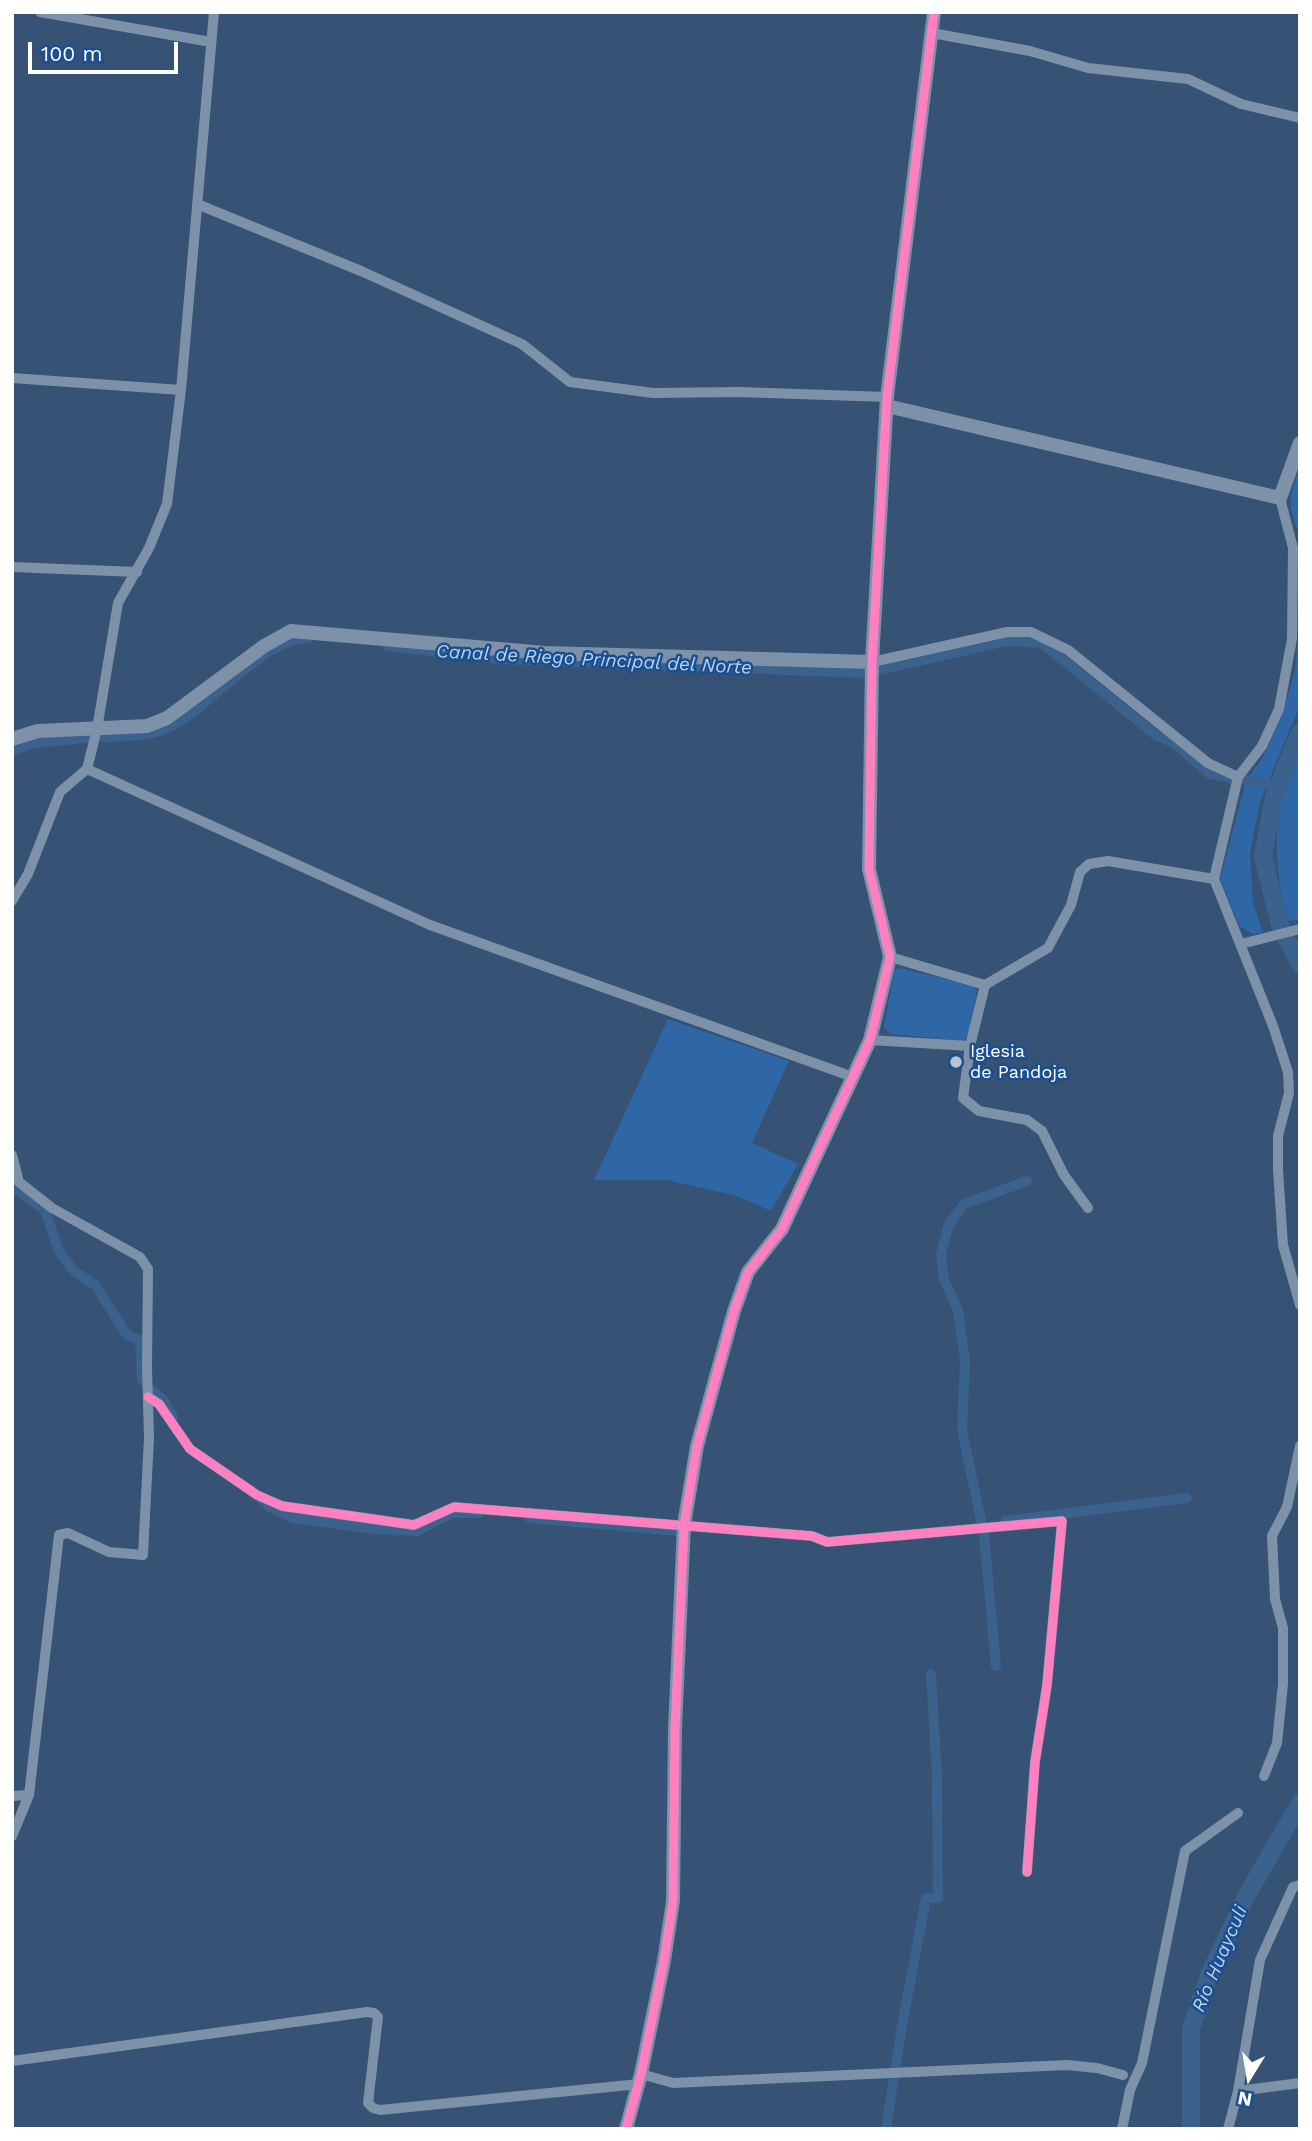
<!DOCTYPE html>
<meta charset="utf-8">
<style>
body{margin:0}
#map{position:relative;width:1312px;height:2141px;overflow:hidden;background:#365274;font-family:"Work Sans",sans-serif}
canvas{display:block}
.frame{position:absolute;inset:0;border:14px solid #fff;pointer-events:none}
.north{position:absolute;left:1214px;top:2043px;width:70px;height:70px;-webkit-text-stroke:5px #1b4f8f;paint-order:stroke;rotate:191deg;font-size:19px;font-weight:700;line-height:28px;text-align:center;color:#fff}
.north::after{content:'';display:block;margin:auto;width:24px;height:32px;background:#fff;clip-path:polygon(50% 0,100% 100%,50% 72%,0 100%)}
.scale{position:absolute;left:28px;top:42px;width:150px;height:32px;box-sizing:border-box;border:4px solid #fff;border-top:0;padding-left:9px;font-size:21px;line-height:24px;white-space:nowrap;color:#fff;-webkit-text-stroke:5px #1b4f8f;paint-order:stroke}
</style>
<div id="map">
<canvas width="1312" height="2141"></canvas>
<div class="frame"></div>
<div class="north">N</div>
<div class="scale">100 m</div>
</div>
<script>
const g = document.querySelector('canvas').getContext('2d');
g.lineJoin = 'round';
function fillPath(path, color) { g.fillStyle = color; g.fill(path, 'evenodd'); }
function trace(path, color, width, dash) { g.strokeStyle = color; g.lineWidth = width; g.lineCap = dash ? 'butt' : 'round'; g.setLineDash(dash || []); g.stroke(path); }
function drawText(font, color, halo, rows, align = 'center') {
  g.font = font + ' "Work Sans",sans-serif'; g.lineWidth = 5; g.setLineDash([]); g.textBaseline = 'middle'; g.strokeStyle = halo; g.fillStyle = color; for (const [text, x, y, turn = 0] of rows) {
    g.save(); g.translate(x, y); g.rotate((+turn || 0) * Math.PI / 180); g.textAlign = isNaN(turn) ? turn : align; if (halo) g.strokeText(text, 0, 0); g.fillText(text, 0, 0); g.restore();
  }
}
fillPath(new Path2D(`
 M1300 467V535C1286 503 1289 498 1300 467Z
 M1300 622V705L1260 802 1250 852 1253 903 1263 932 1253 934 1240 927 1220 879 1246 781 1263 757 1282 715 1295 671Z
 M1300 756V920L1286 921C1278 878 1271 834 1284 791 1288 779 1295 768 1300 756Z
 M900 968 971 985 977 990 969 1033 964 1041 890 1034 884 1027 894 970Z
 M668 1019 789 1061 752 1143 798 1164 771 1211 734 1195 666 1180H594Z`), '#2f66a5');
trace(new Path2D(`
 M387 646 499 659 864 673
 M880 670 1007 641 1042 643 1157 736 1174 743 1210 774 1267 784 1279 781
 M103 737C129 736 154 737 177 723 214 702 266 638 308 638
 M12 751 34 743 85 738
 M12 1186 45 1210 59 1252 74 1271 95 1285 127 1335 140 1340 142 1380
 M154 1392 164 1401 173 1417
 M261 1499 270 1507 293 1518 374 1529 417 1531 452 1513H479
 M530 1518 679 1531
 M1005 1521 1187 1498
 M982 1525 962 1430 965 1361 958 1310 944 1280 941 1254 949 1224 964 1204 1027 1181
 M984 1534 996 1666
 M886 2129 902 2026 926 1898H938L937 1777 931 1674`), '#3b618d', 10);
trace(new Path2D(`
 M1300 732 1274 796 1263 857 1281 929 1300 964
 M1191 2129V2029L1209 1975 1248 1893 1300 1803`), '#3b618d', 18);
trace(new Path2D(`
 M40 12 211 42
 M932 33 1030 51 1088 68 1188 79 1241 104 1300 118
 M197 204 361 271 522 344 570 382 653 393 739 392 887 397
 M12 378 181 390
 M1280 498 1293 548 1292 639 1279 709 1262 746 1238 777 1214 879 1273 1026 1288 1072 1289 1093 1278 1136V1170L1283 1245 1300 1305
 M12 567 137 572
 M872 662 1007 632H1031L1068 650 1208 763 1238 777
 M87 769 430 925 853 1077
 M12 901 28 874 60 792 87 769 97 729 118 603 149 548 167 504 181 390 214 12
 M1241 944 1300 929
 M985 985 1048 948 1071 905 1080 872 1089 864 1108 861 1214 879
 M870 1040 970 1046 985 985 890 957
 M970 1046 963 1098 979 1111 1027 1120 1042 1131 1064 1175 1088 1208
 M12 1155 19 1182 52 1208 140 1257 148 1269 147 1367 149 1438 143 1555 109 1552 68 1533 59 1535 29 1795 12 1836
 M148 1397 159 1404 190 1449 257 1495 282 1506 414 1525 454 1507 812 1536 827 1542 1062 1521 1047 1685 1035 1762 1027 1872
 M1264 1776 1277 1743 1283 1684V1628L1275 1599 1272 1536 1287 1507 1300 1446
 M12 1796 29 1795
 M12 2061 367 2012 374 2013 378 2017 368 2103 373 2108 380 2110 639 2084
 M641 2074 673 2083 1067 2065 1097 2068 1123 2075
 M1238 2091 1300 2083
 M1122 2129 1130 2090 1142 2063 1185 1851 1238 1813
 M1228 2129 1238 2091 1260 1960 1293 1887 1300 1885`), '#7d92a8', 10);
trace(new Path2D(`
 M887 406 1280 498 1300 443
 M12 739 38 731 147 726 167 718 264 646 291 631 545 653 872 662
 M626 2129 641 2074 664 1961 673 1901 675 1729 684 1525 697 1446 734 1311 748 1272 782 1229 870 1040 890 957 869 869 872 662 887 397 934 12`), '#7d92a8', 14);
trace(new Path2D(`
 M148 1397 159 1404 190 1449 257 1495 282 1506 414 1525 454 1507 812 1536 827 1542 1062 1521 1047 1685 1035 1762 1027 1872
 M626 2129 641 2074 664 1961 673 1901 675 1729 684 1525 697 1446 734 1311 748 1272 782 1229 870 1040 890 957 869 869 872 662 887 397 934 12`), '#ff80c0', 9);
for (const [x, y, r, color] of [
 [956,1062,7,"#b9c2ce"]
]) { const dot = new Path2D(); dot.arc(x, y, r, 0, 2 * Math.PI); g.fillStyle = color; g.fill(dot); trace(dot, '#1b4f8f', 2.5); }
drawText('18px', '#fff', '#1b4f8f', [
 ["Iglesia",970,1052],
 ["de Pandoja",970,1073]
], 'left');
drawText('italic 19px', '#b5d3f5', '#1b4f8f', [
 ["Canal de Riego Principal del Norte",594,660,3],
 ["Río Huayculi",1220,1959,-67]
]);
</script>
